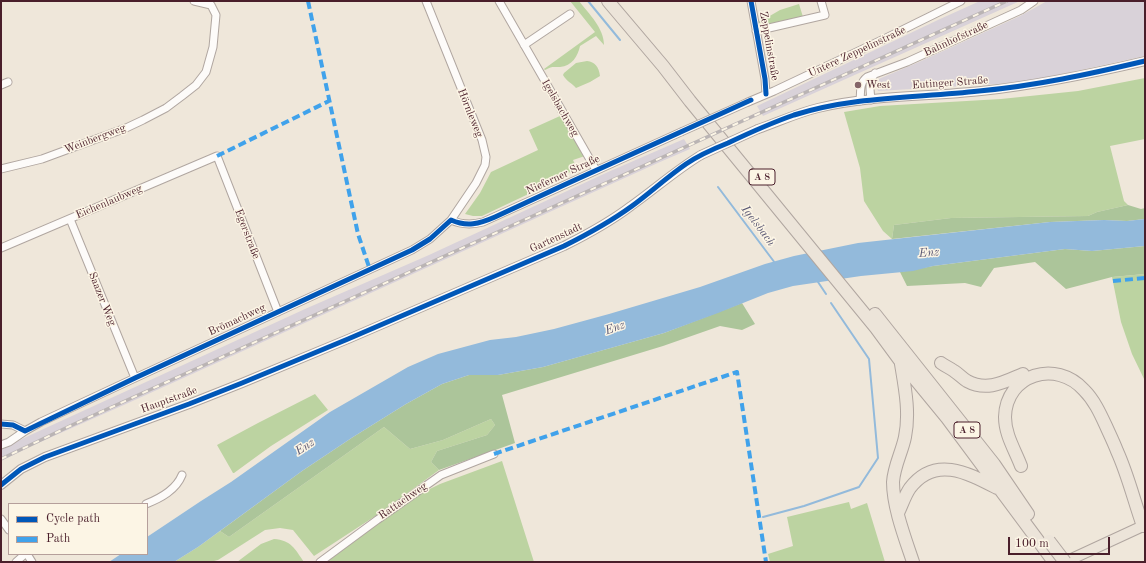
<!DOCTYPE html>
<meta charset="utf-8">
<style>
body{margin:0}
#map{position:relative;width:1146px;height:563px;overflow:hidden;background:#efe7da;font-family:"Old Standard TT",serif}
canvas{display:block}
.frame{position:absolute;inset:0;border:2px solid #4a1f2b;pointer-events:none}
.legend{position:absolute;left:8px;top:503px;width:140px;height:52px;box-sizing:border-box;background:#fcf5e5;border:1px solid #b59f9b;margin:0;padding:5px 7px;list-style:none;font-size:12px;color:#4a1f2b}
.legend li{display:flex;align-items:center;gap:8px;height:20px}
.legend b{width:20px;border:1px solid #b59f9b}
.scale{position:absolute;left:1008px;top:537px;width:102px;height:18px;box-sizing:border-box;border:2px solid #4a1f2b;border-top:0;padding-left:5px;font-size:12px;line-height:14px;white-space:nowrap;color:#4a1f2b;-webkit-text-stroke:3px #fcf5e5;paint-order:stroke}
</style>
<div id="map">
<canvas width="1146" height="563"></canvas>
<div class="frame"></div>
<ul class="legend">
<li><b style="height:5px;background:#0057b8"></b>Cycle path</li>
<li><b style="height:5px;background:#40a2eb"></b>Path</li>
</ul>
<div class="scale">100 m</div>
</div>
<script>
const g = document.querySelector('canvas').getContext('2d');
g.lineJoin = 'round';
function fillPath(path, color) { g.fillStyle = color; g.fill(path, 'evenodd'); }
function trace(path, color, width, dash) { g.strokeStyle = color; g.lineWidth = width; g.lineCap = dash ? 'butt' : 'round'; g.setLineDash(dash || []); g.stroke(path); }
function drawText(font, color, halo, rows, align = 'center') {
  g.font = font + ' "Old Standard TT",serif'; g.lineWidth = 3; g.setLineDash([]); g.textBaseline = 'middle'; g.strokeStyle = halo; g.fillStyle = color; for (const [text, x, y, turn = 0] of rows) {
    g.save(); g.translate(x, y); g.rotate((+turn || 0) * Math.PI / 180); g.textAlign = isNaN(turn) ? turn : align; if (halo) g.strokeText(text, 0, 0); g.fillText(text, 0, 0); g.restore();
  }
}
fillPath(new Path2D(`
 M980 1H1020L763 116 757 106 940 19Z
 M1047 1H1145V56L1072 72 1014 83 878 91 876 85 877 80 881 78 919 62 1020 16Z
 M684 139 690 149 660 162 437 263 126 404 29 447 1 461V450L24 438 305 309 429 255 608 172Z`), '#d9d2d9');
fillPath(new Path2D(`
 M570 1H579C589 14 604 28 604 45L596 36 580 46C578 56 572 66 560 67 553 67 552 66 545 70L544 69 595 32Z
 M799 4 803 17 759 27 758 22 768 17 780 10Z
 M587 61C595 62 599 67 600 76L590 82 576 88C572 83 566 81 563 75L564 73 576 63Z
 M1145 78V139L1110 146 1124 201 1128 205 1097 212 1088 216 951 218 894 225 892 239 883 231 864 201 860 168 844 112 880 106 1001 99 1078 91Z
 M560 116 564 119 585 156 573 160 577 169 573 171 555 178 556 181 482 216H473L465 214 480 193 491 172 538 150 529 130Z
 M1145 274V381L1132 354 1121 322 1112 277Z
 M315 394 328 410 271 446 234 473H233L217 445 258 423Z
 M491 419 495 425 487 435 437 451 431 462 439 470 380 513 314 556 293 530 280 528 265 530 218 560 210 562H174L198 547 220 531 229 537 384 427 410 449 443 440Z
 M502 461 534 562H323L405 501 440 484Z
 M849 502 851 509 867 503 885 562H770L768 554 793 546 787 517Z
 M274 539C291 540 295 549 304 562H237L261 544Z`), '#bcd3a1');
fillPath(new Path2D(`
 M1128 205 1141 209 1145 208V219L1127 221 1104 220 1050 222 892 239 894 225 951 218 1088 216 1097 212Z
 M1145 246V274L1112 277 1066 289 1035 262 994 268 981 287 965 283 907 286 900 272 933 266 1065 249 1092 251Z
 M742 303 755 324 742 330 720 326 663 346 502 395 515 443 439 470 431 462 437 451 487 435 495 425 491 419 443 440 410 449 384 427 229 537 220 531 302 471 353 437 406 404 442 384 469 375H498L543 367 582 356 664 333Z`), '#acc59a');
fillPath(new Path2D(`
 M1145 219V246L1092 251 1065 249 933 266 913 271 861 276 793 286 768 293 718 313 664 333 543 367 498 375H469L442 384 406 404 353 437 302 471 198 547 174 562H109L121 554H147V537L201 501 231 482 330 412 408 367 438 354 490 340 516 337 554 329 609 314 700 287 765 264 794 256 858 243 1050 222 1104 220 1127 221Z`), '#93badb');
trace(new Path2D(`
 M588 1 620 40
 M718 187 775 263
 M818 282 826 294
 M763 517 804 506 859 487 878 458 869 359 831 303`), '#93badb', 2);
const minor = new Path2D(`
 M499 1 596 170
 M751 1 765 79 766 94
 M756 31 825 15 821 1
 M524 45 570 14
 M1 85 8 82
 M871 100C870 88 868 83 875 73
 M860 101C861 92 859 83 867 77L907 62 1021 10 1034 1
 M748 102 774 91 886 38 961 1
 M1 169 42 159 126 128 143 120 166 108 182 96 196 85 206 72 213 47 216 15 211 5 194 1
 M70 219 135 378
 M451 220C462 225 472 225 483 222L681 132
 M1 248 217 156 278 312
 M1 424 13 425 25 431
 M1 445 9 442 25 431 41 422 135 378 412 250 430 239 451 220 476 183 485 165 486 157 482 140 426 1
 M146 504C161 498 176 490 182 475
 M1 519 9 530
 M27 554 32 562
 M16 562 25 554
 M320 562 377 520 441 475 494 454`);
const tertiary = new Path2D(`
 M758 129C778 122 797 113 818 108 871 95 927 97 981 91 1037 85 1090 74 1145 61
 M1 485 21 469 45 457 189 404 242 383 348 339 564 246C588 234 610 222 631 206 655 189 676 170 701 155`);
const primary = new Path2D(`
 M1065 562 1145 525`);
const motorway = new Path2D(`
 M608 1 663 66 690 101 876 328 901 362 947 418 1054 562
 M875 314 994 464 1028 514
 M941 363C945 366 950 368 954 371 959 374 962 378 967 381 987 392 1004 382 1023 374
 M901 364C905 388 910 413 905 437 902 452 894 466 893 482 893 507 905 538 913 562
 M1021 466C1015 450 1005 435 1005 417 1006 374 1056 359 1084 390 1094 400 1100 413 1106 426 1110 435 1114 443 1117 451 1128 475 1134 501 1143 526
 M898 513C902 505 905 495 910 488 935 455 968 473 997 488`);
trace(minor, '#b0a6a0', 9);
trace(tertiary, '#b0a6a0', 10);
trace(primary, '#b0a6a0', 12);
trace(motorway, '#b0a6a0', 14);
trace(minor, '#fdfbf9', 7);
trace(tertiary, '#fdfbf9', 8);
trace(primary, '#ece4d9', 10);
trace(motorway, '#ece4d9', 12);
const rail = new Path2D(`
 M1 459 70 426 1007 1`);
trace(rail, '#bab4b4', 3.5);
trace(rail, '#fcf5e5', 2, [6]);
const minorBridge = new Path2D(`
 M681 132 748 102`);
const tertiaryBridge = new Path2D(`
 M701 155 758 129`);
const motorwayBridge = new Path2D(`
 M1049 541 1065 562`);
trace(minorBridge, '#b0a6a0', 9, []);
trace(tertiaryBridge, '#b0a6a0', 10, []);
trace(motorwayBridge, '#b0a6a0', 14, []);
trace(minorBridge, '#fdfbf9', 7);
trace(tertiaryBridge, '#fdfbf9', 8);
trace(motorwayBridge, '#ece4d9', 12);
trace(new Path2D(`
 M308 1 358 234 370 270
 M217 156 329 101
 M1113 281 1145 278
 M494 454 737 372 766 562`), '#40a2eb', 4, [8, 4]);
trace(new Path2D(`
 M751 1 765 79 766 94
 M1 424 13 425 25 431 135 378 412 250 430 239 451 220C467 227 479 224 495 217L564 185 751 100
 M1 485 21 469 45 457 189 404 242 383 348 339 564 246C588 234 610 222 632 206 650 193 667 177 686 164 699 155 713 149 728 143 749 133 771 123 794 115 854 96 917 98 979 91 1035 86 1090 74 1145 61`), '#0057b8', 5);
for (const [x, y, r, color] of [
 [858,85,4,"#846568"]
]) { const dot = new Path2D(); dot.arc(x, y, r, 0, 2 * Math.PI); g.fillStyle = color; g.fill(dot); trace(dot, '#fcf5e5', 1.5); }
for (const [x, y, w] of [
 [762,177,26],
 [967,430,26]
]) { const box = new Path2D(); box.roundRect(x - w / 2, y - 8, w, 16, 3); g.fillStyle = '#fcf5e5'; g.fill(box); trace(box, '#4a1f2b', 1); }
drawText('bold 10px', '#4a1f2b', null, [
 ["A 8",762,177],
 ["A 8",967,430]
]);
drawText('11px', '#4a1f2b', '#fcf5e5', [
 ["Bahnhofstraße",956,39,-25],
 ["Zeppelinstraße",769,46,80],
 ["Untere Zeppelinstraße",857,52,-25],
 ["Eutinger Straße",950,83,-4],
 ["Igelsbachweg",560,108,60],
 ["Hörnleweg",470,113,68],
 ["Weinbergweg",95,139,-21],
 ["Nieferner Straße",563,175,-25],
 ["Eichenlaubweg",109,202,-23],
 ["Egerstraße",247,234,69],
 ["Gartenstadt",556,238,-25],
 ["Saazer Weg",102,299,68],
 ["Brömachweg",237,320,-25],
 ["Hauptstraße",169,400,-20],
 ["Rattachweg",403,501,-35]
]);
drawText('11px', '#4a1f2b', '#fcf5e5', [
 ["West",866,85]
], 'left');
drawText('italic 12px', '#575572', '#fcf5e5', [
 ["Igelsbach",758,226,53],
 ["Enz",929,253,-5],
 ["Enz",615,328,-20],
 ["Enz",305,447,-34]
]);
</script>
